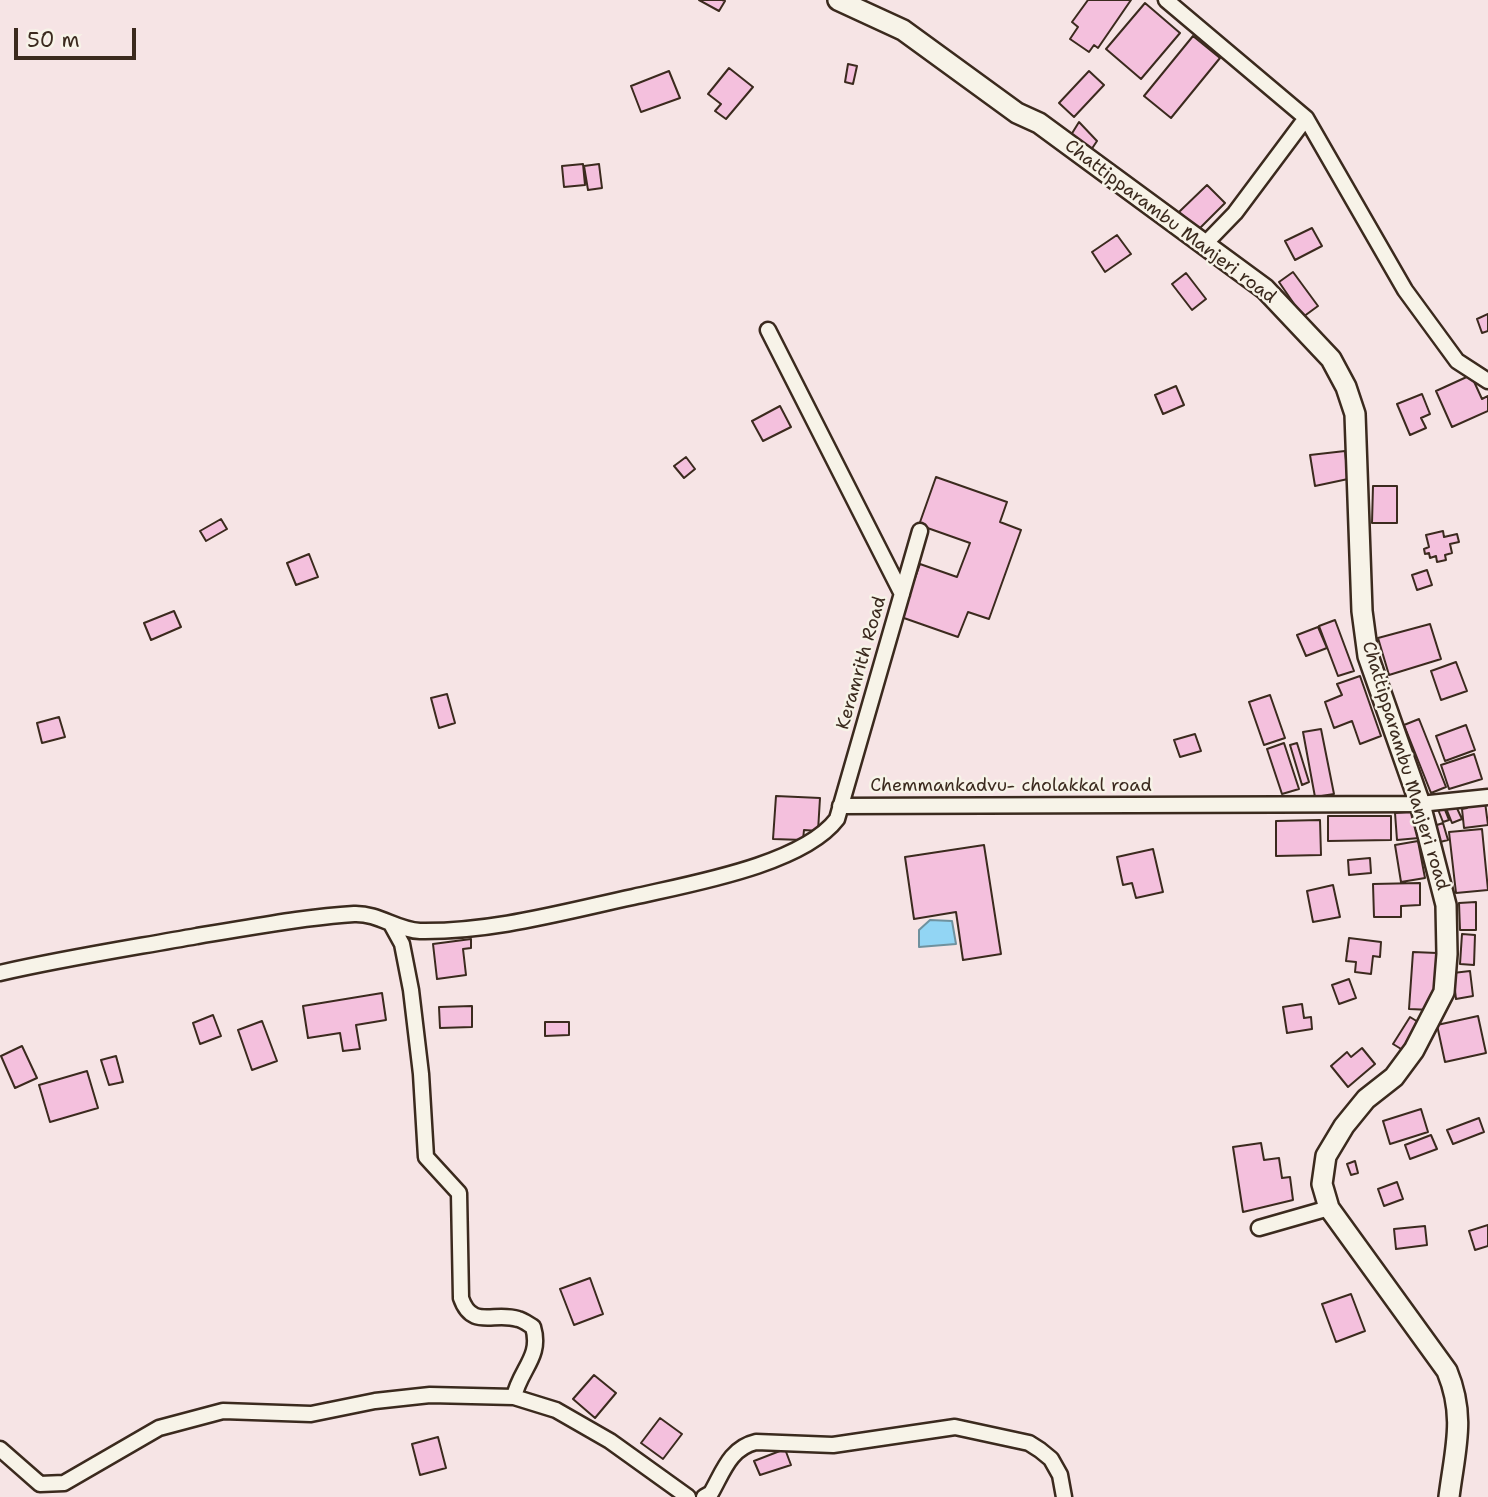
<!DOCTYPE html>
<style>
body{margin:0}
#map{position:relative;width:1488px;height:1497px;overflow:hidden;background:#f6e4e5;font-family:"Shantell Sans",sans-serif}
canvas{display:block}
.scale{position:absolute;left:14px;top:28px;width:122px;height:32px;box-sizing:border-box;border:4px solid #3b2a1e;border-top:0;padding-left:9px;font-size:21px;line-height:24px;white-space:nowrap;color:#3b2a1e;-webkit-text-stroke:5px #f7f3e8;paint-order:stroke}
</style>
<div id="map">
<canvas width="1488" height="1497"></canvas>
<div class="scale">50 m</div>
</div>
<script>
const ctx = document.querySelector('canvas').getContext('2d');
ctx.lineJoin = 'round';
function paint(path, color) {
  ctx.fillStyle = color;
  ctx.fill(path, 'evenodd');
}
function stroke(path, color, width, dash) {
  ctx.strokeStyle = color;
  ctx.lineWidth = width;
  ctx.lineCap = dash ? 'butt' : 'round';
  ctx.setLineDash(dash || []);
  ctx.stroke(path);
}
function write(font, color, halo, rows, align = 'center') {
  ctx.font = font + ' "Shantell Sans",sans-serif';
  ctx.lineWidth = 5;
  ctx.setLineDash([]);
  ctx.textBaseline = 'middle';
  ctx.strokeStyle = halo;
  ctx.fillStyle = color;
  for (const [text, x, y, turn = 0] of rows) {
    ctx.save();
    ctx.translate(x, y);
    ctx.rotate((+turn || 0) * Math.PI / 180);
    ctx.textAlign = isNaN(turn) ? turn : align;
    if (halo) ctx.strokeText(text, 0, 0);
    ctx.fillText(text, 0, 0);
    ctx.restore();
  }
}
const water = new Path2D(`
 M 930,920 L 952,921 L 956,944 L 919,947 L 919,930 Z`);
const building = new Path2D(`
 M 699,0 L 722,0 L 725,1 L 719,11 Z
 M 1088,0 L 1131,0 L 1098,48 L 1094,45 L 1089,52 L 1070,39 L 1078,27 L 1072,22 Z
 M 1145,3 L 1180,33 L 1141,79 L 1106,49 Z
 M 1193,36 L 1220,58 L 1171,118 L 1144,96 Z
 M 848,64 L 857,66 L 853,84 L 845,82 Z
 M 729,68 L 753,87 L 726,119 L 715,111 L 721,104 L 708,94 Z
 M 669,71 L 680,98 L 641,112 L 631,86 Z
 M 1089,71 L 1104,85 L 1074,117 L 1059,103 Z
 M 1079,122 L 1097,141 L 1091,150 L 1071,135 Z
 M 583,164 L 585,185 L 564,187 L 562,166 Z
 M 599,164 L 602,188 L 588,190 L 584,166 Z
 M 1207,185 L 1225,203 L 1198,230 L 1179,212 Z
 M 1312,228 L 1322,246 L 1295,260 L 1285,241 Z
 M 1117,235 L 1131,254 L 1105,272 L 1092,252 Z
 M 1293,272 L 1318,306 L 1303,317 L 1279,282 Z
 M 1186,273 L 1206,299 L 1192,310 L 1172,284 Z
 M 1488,314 L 1488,331 L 1482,333 L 1477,319 Z
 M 1471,375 L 1482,399 L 1488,396 L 1488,411 L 1452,427 L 1436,391 Z
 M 1176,386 L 1184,405 L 1163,414 L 1155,395 Z
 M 1422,394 L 1430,414 L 1421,418 L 1426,428 L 1410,435 L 1397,404 Z
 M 780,406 L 791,427 L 763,441 L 752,421 Z
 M 1345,451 L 1348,479 L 1315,486 L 1310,455 Z
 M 686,457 L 695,469 L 684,478 L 674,466 Z
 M 936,477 L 1007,502 L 1000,522 L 1021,530 L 989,619 L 968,612 L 958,637 L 901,617 L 920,564 L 957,577 L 970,543 L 919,525 Z
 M 1373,486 L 1397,486 L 1397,523 L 1372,523 Z
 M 221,519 L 227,529 L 206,541 L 200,531 Z
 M 1443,531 L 1444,537 L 1457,534 L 1459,542 L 1450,544 L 1452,553 L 1445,555 L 1446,560 L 1437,562 L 1436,556 L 1430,558 L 1429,553 L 1425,554 L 1424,549 L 1429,547 L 1426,535 Z
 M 309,554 L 318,577 L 296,585 L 287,563 Z
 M 1427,570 L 1432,585 L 1417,590 L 1412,575 Z
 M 174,611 L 181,627 L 151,640 L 144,623 Z
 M 1335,620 L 1354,671 L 1338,676 L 1319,626 Z
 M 1430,624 L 1441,659 L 1389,675 L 1378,638 Z
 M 1318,627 L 1327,648 L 1306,656 L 1297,635 Z
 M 1456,662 L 1467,691 L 1441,700 L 1431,671 Z
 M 1360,676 L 1381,736 L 1360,744 L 1352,721 L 1334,728 L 1325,702 L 1342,695 L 1337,684 Z
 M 447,694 L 455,723 L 439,728 L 431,698 Z
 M 1270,695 L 1285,738 L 1264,745 L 1249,702 Z
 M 59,717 L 65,737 L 42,743 L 37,723 Z
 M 1419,719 L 1446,787 L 1431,793 L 1404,725 Z
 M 1466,725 L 1475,750 L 1445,761 L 1436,736 Z
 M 1321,729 L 1334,794 L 1315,797 L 1303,732 Z
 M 1195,734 L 1201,751 L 1180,757 L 1174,740 Z
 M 1284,743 L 1299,789 L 1282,794 L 1267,749 Z
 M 1297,743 L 1309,782 L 1302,785 L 1290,745 Z
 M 1474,754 L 1482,779 L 1449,789 L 1441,765 Z
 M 776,796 L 820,798 L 818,831 L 804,830 L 803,840 L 773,839 Z
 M 1485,802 L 1488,825 L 1464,828 L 1462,809 L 1467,808 L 1466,804 Z
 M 1455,804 L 1462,819 L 1452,823 L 1446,808 Z
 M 1443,805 L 1449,820 L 1443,822 L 1437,807 Z
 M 1417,811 L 1419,838 L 1397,840 L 1395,813 Z
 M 1328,816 L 1391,816 L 1391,840 L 1328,841 Z
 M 1320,820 L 1321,855 L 1276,856 L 1276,821 Z
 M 1443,823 L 1448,840 L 1432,844 L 1428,828 Z
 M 1482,829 L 1488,890 L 1456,893 L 1449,832 Z
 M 1418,841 L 1425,878 L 1401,882 L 1395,845 Z
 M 984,845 L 1001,954 L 963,960 L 956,912 L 914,919 L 905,857 Z
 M 1153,849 L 1163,892 L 1136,898 L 1132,883 L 1123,885 L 1117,857 Z
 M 1370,858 L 1371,873 L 1349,875 L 1348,860 Z
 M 1420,883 L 1420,905 L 1401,906 L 1401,917 L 1374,917 L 1373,884 Z
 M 1333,885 L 1340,917 L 1313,922 L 1307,891 Z
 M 1476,902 L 1476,930 L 1460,930 L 1459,903 Z
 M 1462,934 L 1475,935 L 1474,965 L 1460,964 Z
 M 1349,938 L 1381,942 L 1380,957 L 1373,956 L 1371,974 L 1355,972 L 1356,962 L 1346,961 Z
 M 471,939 L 471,948 L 463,949 L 466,975 L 437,979 L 433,944 Z
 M 1413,952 L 1437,953 L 1432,1010 L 1409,1009 Z
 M 1470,971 L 1473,996 L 1456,999 L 1453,973 Z
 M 1349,979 L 1356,998 L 1339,1004 L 1332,985 Z
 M 382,993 L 386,1020 L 356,1025 L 360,1049 L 343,1051 L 340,1033 L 308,1038 L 303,1006 Z
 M 1302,1004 L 1304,1018 L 1311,1017 L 1312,1029 L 1287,1033 L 1283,1007 Z
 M 472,1006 L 472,1027 L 440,1028 L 439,1007 Z
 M 213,1015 L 221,1036 L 200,1044 L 193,1023 Z
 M 1478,1016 L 1486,1053 L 1445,1062 L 1437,1025 Z
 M 1410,1017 L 1423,1025 L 1406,1052 L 1393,1044 Z
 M 262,1021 L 277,1061 L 252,1070 L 238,1030 Z
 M 545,1022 L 569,1022 L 569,1035 L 545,1036 Z
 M 22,1046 L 37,1078 L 15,1088 L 1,1056 Z
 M 1362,1048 L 1375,1064 L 1348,1087 L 1331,1066 L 1347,1052 L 1351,1057 Z
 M 116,1056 L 123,1082 L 109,1085 L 101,1060 Z
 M 87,1071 L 98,1108 L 50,1122 L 39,1085 Z
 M 1421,1109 L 1428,1132 L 1390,1144 L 1383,1121 Z
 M 1479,1118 L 1484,1132 L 1453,1144 L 1447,1130 Z
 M 1431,1135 L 1437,1149 L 1410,1159 L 1405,1145 Z
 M 1261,1143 L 1264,1160 L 1279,1158 L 1282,1178 L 1290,1177 L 1293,1200 L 1243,1212 L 1233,1147 Z
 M 1355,1161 L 1358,1173 L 1351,1175 L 1347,1164 Z
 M 1397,1182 L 1403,1199 L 1384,1206 L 1378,1189 Z
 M 1488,1225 L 1488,1246 L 1475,1250 L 1469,1231 Z
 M 1425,1226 L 1427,1245 L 1396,1249 L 1394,1229 Z
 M 590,1278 L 603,1314 L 574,1325 L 560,1289 Z
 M 1351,1294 L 1365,1331 L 1336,1342 L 1322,1304 Z
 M 594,1375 L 616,1393 L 595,1418 L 573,1399 Z
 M 660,1418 L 682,1434 L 663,1459 L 641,1443 Z
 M 438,1437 L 446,1468 L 420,1475 L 412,1444 Z
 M 785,1449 L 791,1465 L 760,1475 L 754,1461 Z`);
const minor = new Path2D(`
 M 1166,0 L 1306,118 L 1405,290 L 1457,361 L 1488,381
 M 1204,245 L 1235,213 L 1306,118
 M 768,330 L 902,594
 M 840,806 L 1420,804 L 1488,797
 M 0,973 C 65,958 131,948 197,936 C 249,928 302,917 354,914 C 379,913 396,930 420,931 C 493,932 563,912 633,897 C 689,884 802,865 837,819 L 920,531
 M 1259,1228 L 1329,1208
 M 514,1397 L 556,1410 L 610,1441 L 688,1497
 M 0,1449 L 40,1484 L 64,1483 L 159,1428 L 223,1411 L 311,1414 L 375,1401 L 430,1395 L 514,1397 C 520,1369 542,1357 533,1327 C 528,1324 523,1320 518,1319 C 494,1311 472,1330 461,1298 L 459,1193 L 426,1157 L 421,1074 L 411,990 L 402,944 L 391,924
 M 704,1497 L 711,1493 C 723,1472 730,1448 756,1442 L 833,1445 L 955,1427 L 1029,1443 L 1040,1450 L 1051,1459 L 1060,1475 L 1064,1497`);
const secondary = new Path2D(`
 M 838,0 L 903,30 L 1017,113 L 1039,123 L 1265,289 L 1331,359 L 1346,387 L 1355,414 L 1362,611 L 1368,656 L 1420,804 L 1446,905 L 1447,954 L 1444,992 L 1414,1050 L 1394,1077 L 1366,1099 L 1344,1126 L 1326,1156 L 1322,1184 L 1329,1208 L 1447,1371 C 1466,1417 1455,1449 1449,1497`);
const streetNames = [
 ["Chattipparambu Manjeri road",1170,222,37],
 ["Keramrith Road",862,663,-74],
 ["Chattipparambu Manjeri road",1405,766,73],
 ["Chemmankadvu- cholakkal road",1011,786]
];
paint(water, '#92d5f4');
stroke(water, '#6f919e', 2);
paint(building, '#f4c0dd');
stroke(building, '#3b2a1e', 2);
stroke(minor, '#3b2a1e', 19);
stroke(secondary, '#3b2a1e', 24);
stroke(minor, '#f7f3e8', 14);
stroke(secondary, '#f7f3e8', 19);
write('18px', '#3b2a1e', '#f7f3e8', streetNames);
</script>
